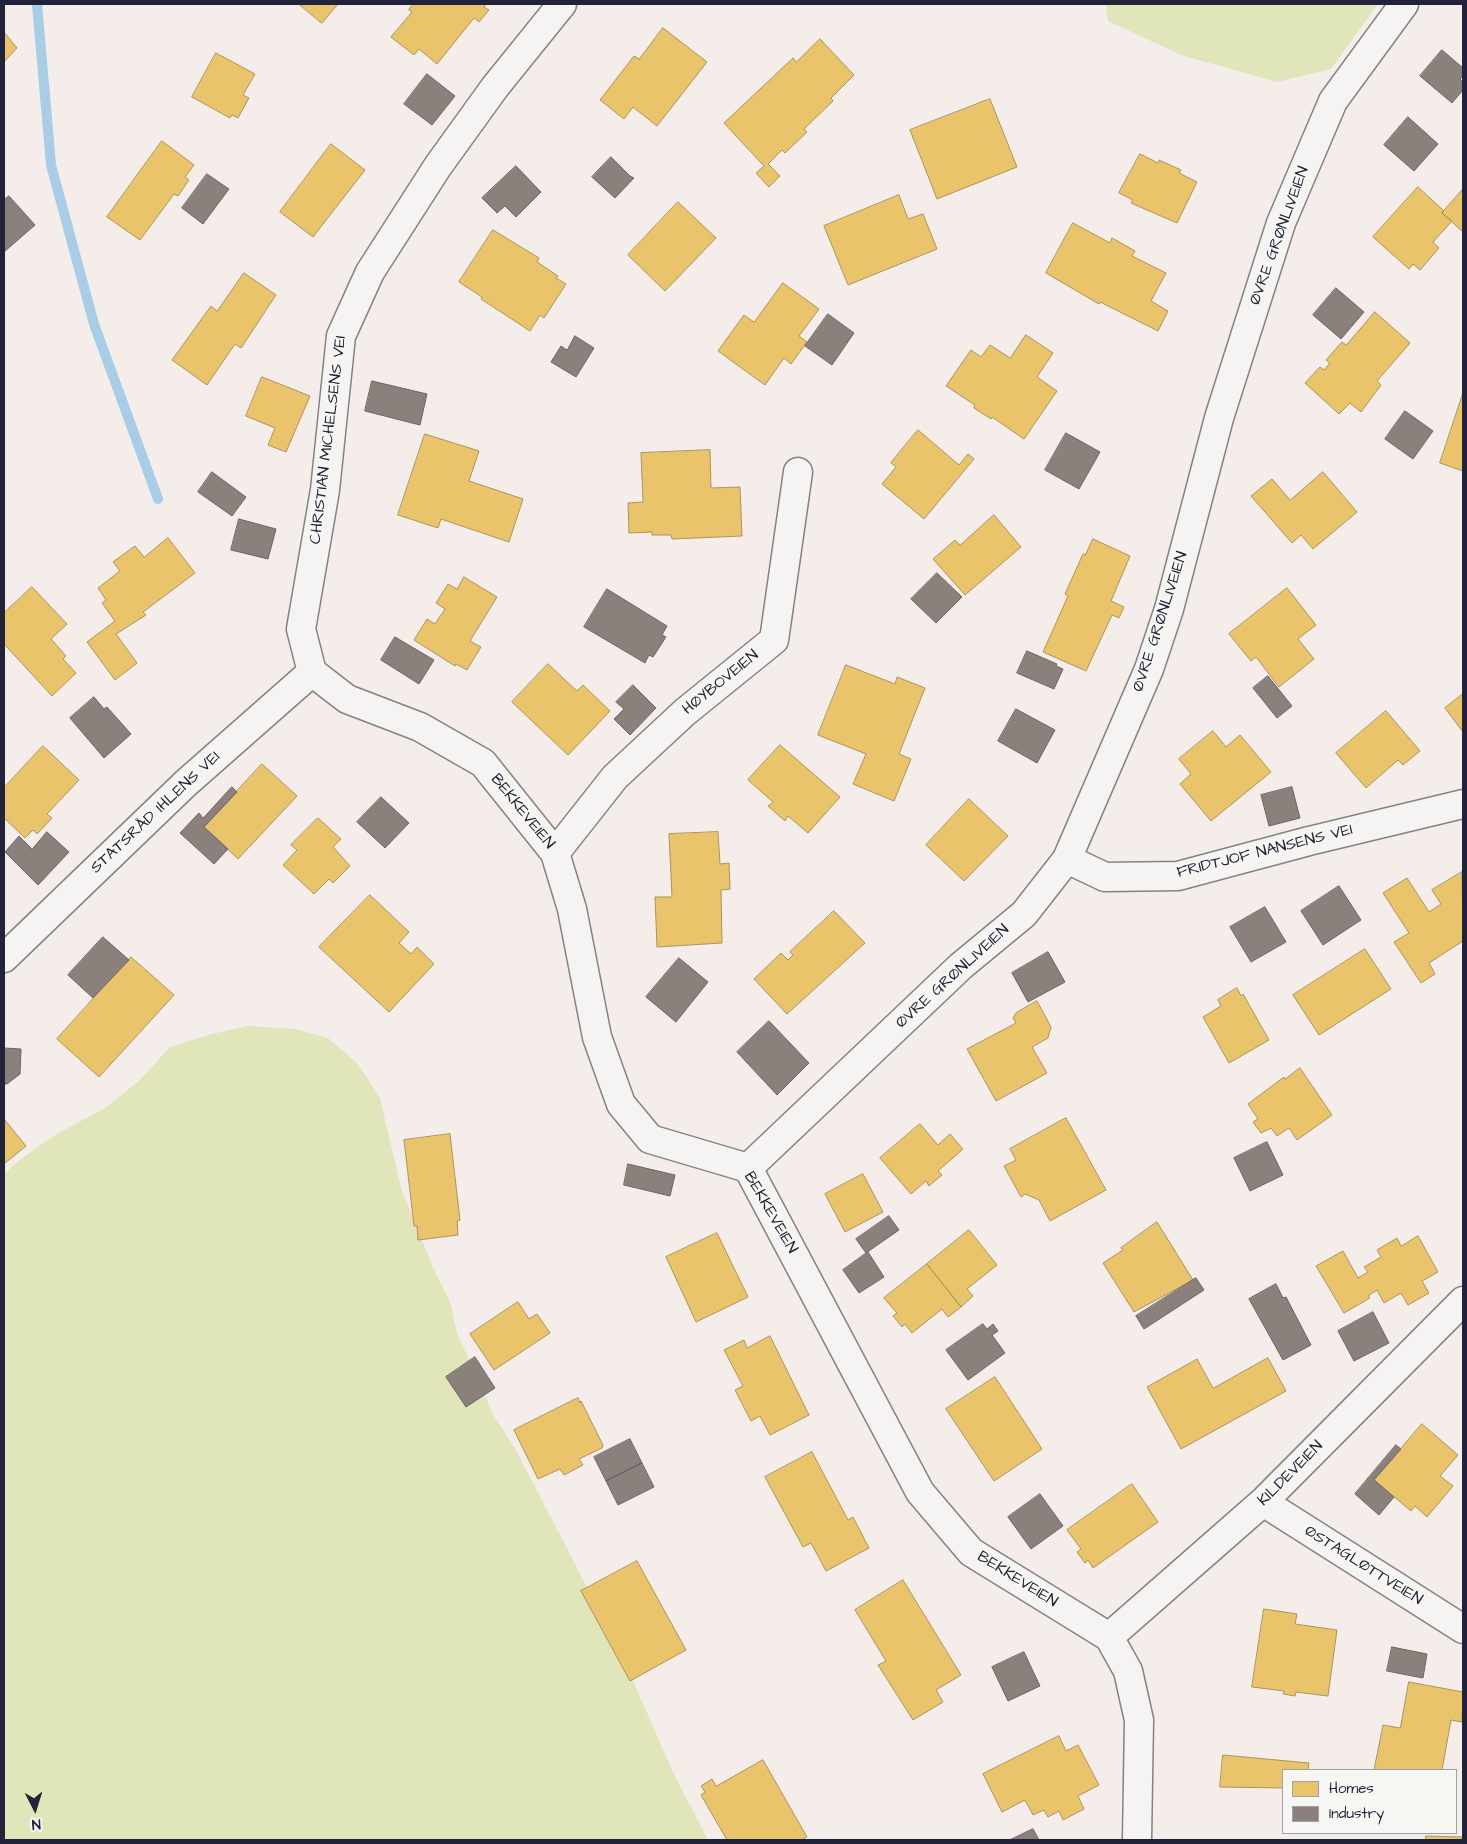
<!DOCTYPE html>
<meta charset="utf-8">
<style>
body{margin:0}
#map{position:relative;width:1467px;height:1844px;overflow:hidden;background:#f4edea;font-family:"Architects Daughter",sans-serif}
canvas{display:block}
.frame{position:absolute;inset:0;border:5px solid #22223b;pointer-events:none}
.legend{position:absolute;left:1282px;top:1769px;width:175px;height:65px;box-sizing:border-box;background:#f6f6f2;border:1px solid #a1a1a9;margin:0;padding:6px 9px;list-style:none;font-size:15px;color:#22223b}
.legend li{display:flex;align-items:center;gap:10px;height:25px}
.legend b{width:25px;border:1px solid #a1a1a9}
.north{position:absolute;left:10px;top:1784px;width:50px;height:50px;-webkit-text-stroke:4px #f6f6f2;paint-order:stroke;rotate:175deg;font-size:14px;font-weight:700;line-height:20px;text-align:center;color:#22223b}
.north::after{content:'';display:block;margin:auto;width:18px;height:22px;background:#22223b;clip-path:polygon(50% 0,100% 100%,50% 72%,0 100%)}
</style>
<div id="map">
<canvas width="1467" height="1844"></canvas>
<div class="frame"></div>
<ul class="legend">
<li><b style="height:14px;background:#e9c46a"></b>Homes</li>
<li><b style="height:14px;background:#8a817c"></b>Industry</li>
</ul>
<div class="north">N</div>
</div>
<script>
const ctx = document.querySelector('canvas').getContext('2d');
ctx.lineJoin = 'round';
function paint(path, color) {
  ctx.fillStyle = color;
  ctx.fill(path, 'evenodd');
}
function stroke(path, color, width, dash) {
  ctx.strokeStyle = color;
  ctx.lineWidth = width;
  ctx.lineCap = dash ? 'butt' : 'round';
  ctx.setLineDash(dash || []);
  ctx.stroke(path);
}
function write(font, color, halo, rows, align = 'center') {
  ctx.font = font + ' "Architects Daughter",sans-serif';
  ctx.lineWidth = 5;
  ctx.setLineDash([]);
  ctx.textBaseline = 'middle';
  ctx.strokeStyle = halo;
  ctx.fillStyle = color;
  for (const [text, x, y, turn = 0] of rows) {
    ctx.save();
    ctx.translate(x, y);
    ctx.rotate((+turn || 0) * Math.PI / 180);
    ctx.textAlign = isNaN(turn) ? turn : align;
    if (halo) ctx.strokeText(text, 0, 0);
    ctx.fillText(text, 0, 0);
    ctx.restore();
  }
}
const green = new Path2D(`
 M 1106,4 L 1378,4 L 1331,69 L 1277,82 L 1181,55 L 1108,21 Z
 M 248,1026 L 296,1029 L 328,1038 L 357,1063 L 380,1098 L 401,1188 L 432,1265 L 450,1302 L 457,1333 L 494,1416 L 517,1452 L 589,1591 L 625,1663 L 673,1772 L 708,1840 L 4,1840 L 4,1174 L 17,1162 L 58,1133 L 104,1109 L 140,1080 L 170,1047 L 212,1034 Z`);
const homes = new Path2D(`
 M 299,4 L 338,4 L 322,23 Z
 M 413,4 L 486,4 L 484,7 L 489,10 L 479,22 L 474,18 L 437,64 L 419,49 L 414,55 L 391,37 L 412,12 L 409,10 Z
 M 663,28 L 707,62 L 657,126 L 633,107 L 624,119 L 600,100 L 634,56 L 639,59 Z
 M 4,32 L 17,48 L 4,62 Z
 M 820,39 L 854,75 L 831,98 L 833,101 L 804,129 L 807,132 L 785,153 L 782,150 L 768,164 L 780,176 L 769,187 L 756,173 L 764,166 L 724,123 L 793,58 L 796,62 Z
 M 216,53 L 255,74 L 243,95 L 249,98 L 238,118 L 232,115 L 230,118 L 192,97 Z
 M 990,99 L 1017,167 L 937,199 L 910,130 Z
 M 162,141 L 194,165 L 185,177 L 189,180 L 178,196 L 174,194 L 140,240 L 107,217 Z
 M 331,144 L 365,170 L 313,237 L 280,212 Z
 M 1140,154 L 1158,163 L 1159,160 L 1181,170 L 1179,173 L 1197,182 L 1177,223 L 1131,203 L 1133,200 L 1119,193 Z
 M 1418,187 L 1444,211 L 1442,213 L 1452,221 L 1433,242 L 1439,248 L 1420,270 L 1413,264 L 1409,269 L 1373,237 Z
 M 1463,189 L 1463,232 L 1442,213 Z
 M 899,195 L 908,219 L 923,214 L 937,249 L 848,285 L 824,226 Z
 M 678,202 L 716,238 L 665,291 L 628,255 Z
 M 1073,223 L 1110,243 L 1112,238 L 1135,251 L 1132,256 L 1166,273 L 1151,301 L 1168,311 L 1158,331 L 1100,302 L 1099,304 L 1046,273 Z
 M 493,230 L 539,258 L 537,262 L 558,276 L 556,278 L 566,284 L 544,318 L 540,315 L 530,331 L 481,299 L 482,297 L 459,282 Z
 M 244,273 L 276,295 L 241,348 L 235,344 L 207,385 L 172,360 L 211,306 L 217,311 Z
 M 783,283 L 819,309 L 799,336 L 807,342 L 791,364 L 784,358 L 765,385 L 718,351 L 744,315 L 754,322 Z
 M 1375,312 L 1410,343 L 1377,381 L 1381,385 L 1361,412 L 1350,403 L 1339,414 L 1305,383 L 1320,367 L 1324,370 L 1330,363 L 1326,360 L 1342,342 L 1346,345 Z
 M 1026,335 L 1053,353 L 1037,377 L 1057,391 L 1024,439 L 992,417 L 991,419 L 974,408 L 975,405 L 946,386 L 971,350 L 981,357 L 990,345 L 1010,358 Z
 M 262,377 L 310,396 L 286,452 L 268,445 L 275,428 L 246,416 Z
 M 1463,393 L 1463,471 L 1440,463 Z
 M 918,430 L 959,465 L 968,454 L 974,459 L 924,519 L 882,484 L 896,467 L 891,463 Z
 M 425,434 L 479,451 L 469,481 L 523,499 L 509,542 L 441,519 L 438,528 L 398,515 Z
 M 710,450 L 711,488 L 740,487 L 742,536 L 672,539 L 671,535 L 652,535 L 652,532 L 629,533 L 628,503 L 643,502 L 641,453 Z
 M 1323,472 L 1357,512 L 1313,549 L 1301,535 L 1292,543 L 1251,496 L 1272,479 L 1290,500 Z
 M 994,515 L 1021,547 L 965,595 L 933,559 L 955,540 L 960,545 Z
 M 168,538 L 195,573 L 143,612 L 146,615 L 116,634 L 137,663 L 115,680 L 87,642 L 115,621 L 102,603 L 106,600 L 98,588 L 120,571 L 113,562 L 135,546 L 144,557 Z
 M 1093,539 L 1130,556 L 1111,601 L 1124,607 L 1119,618 L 1112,615 L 1086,671 L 1043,652 L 1068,596 L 1065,594 L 1083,554 L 1085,555 Z
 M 464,577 L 497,597 L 470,641 L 481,647 L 467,670 L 456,664 L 455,666 L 414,640 L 427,619 L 435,624 L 445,609 L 436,603 L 448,584 L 457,589 Z
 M 32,587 L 67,624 L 51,639 L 66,656 L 63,659 L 76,673 L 52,696 L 4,644 L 4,613 Z
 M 1287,588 L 1316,625 L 1298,639 L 1314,659 L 1279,687 L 1256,657 L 1251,661 L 1229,634 Z
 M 548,664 L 577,691 L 583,685 L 610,711 L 568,755 L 512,702 Z
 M 846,665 L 895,684 L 897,677 L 925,688 L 899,754 L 911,759 L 894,801 L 853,784 L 866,754 L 818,735 Z
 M 1463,694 L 1463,732 L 1445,708 Z
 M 1386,711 L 1420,751 L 1403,765 L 1398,760 L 1366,788 L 1336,753 Z
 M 1213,731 L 1226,747 L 1240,735 L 1271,772 L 1211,821 L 1180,784 L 1191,774 L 1179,759 Z
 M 780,745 L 840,797 L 808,833 L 788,816 L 785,821 L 768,806 L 773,802 L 748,780 Z
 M 43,746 L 79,780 L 47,814 L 52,818 L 37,834 L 33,830 L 25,838 L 4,818 L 4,788 Z
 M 262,764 L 297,796 L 238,859 L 204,827 Z
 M 969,799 L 1008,836 L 964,881 L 926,845 Z
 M 318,818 L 341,839 L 333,847 L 350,866 L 333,883 L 329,879 L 314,894 L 283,865 L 297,850 L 291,845 Z
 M 718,832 L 720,864 L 729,863 L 730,889 L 721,890 L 722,943 L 657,947 L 655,897 L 672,897 L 669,834 Z
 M 1462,872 L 1463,941 L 1429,963 L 1435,974 L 1421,983 L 1394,942 L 1409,933 L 1383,893 L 1407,878 L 1429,912 L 1441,904 L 1432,890 Z
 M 370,895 L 409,932 L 399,943 L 411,954 L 417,947 L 434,964 L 389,1012 L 319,947 Z
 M 834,911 L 865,943 L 787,1014 L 754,979 L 781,953 L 788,960 L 793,955 L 790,952 Z
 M 1365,949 L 1391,989 L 1319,1035 L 1293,995 Z
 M 131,957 L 174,995 L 99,1077 L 57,1039 Z
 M 1237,988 L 1241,996 L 1243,994 L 1269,1040 L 1229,1063 L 1203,1017 L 1221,1006 L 1218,1000 Z
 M 1037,1001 L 1051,1027 L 1048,1038 L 1032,1047 L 1047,1073 L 996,1101 L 967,1049 L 1016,1023 L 1013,1018 L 1016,1013 Z
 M 1300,1068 L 1332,1115 L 1297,1140 L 1289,1128 L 1277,1136 L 1271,1128 L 1261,1133 L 1253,1122 L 1258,1119 L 1248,1104 L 1284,1077 L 1285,1079 Z
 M 1066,1118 L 1106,1190 L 1050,1221 L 1039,1200 L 1025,1194 L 1021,1197 L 1004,1166 L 1016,1160 L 1010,1149 Z
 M 4,1119 L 26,1146 L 4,1164 Z
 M 920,1124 L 938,1145 L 950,1134 L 963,1149 L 938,1171 L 942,1175 L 929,1186 L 926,1181 L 911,1194 L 880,1158 Z
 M 450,1134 L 460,1220 L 457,1221 L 458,1235 L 418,1240 L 417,1226 L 414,1226 L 404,1140 Z
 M 863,1174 L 883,1212 L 845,1232 L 825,1194 Z
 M 1157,1222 L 1193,1280 L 1134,1312 L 1103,1263 L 1123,1250 L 1121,1248 Z
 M 969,1230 L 997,1265 L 967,1289 L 973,1296 L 961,1307 L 927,1264 Z
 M 717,1233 L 748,1297 L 696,1322 L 666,1257 Z
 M 1418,1236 L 1438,1272 L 1422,1281 L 1429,1293 L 1408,1305 L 1401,1293 L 1384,1303 L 1377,1290 L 1368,1296 L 1370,1298 L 1344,1313 L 1316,1266 L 1343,1251 L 1358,1278 L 1368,1272 L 1364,1267 L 1381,1257 L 1377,1250 L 1397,1238 L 1401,1246 Z
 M 927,1264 L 961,1307 L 948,1317 L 942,1309 L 912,1333 L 905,1324 L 902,1327 L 893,1316 L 897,1313 L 884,1298 Z
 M 518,1302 L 529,1319 L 537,1314 L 550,1333 L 494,1370 L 470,1334 Z
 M 770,1336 L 809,1415 L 770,1435 L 760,1416 L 751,1421 L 735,1390 L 743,1386 L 724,1350 L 744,1340 L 747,1348 Z
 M 1268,1358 L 1286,1391 L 1181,1449 L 1147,1387 L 1197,1359 L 1213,1388 Z
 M 995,1377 L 1042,1449 L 994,1481 L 946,1409 Z
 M 578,1398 L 580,1403 L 581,1401 L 603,1445 L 602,1448 L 579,1459 L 583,1465 L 564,1475 L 560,1469 L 538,1479 L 514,1430 Z
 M 1422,1424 L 1458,1455 L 1440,1476 L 1453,1486 L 1427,1517 L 1415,1506 L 1411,1511 L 1374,1480 Z
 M 812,1452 L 848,1520 L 853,1517 L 869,1548 L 826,1571 L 811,1543 L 803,1547 L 765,1477 Z
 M 1132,1484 L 1158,1522 L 1093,1568 L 1088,1560 L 1085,1563 L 1077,1552 L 1081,1549 L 1067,1530 Z
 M 637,1561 L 686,1650 L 630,1681 L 581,1591 Z
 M 903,1580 L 961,1675 L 936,1690 L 943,1702 L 913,1720 L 878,1665 L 886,1661 L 855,1610 Z
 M 1264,1609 L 1297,1614 L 1295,1624 L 1337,1630 L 1328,1696 L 1296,1692 L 1295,1696 L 1283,1694 L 1284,1691 L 1252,1687 Z
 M 1409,1682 L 1463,1692 L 1462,1722 L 1451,1720 L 1442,1770 L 1374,1770 L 1383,1725 L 1400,1728 Z
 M 1059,1736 L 1066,1751 L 1078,1745 L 1099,1785 L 1078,1796 L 1084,1809 L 1063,1820 L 1059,1811 L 1048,1817 L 1044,1810 L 1033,1815 L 1025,1800 L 1002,1812 L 983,1774 Z
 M 1223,1755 L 1309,1763 L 1308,1770 L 1283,1770 L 1283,1788 L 1220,1787 Z
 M 763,1760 L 807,1837 L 801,1840 L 727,1840 L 701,1795 L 705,1792 L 701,1786 L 712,1779 L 716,1786 Z
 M 1426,1836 L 1463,1837 L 1463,1840 L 1426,1840 Z`);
const industry = new Path2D(`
 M 1442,50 L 1463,68 L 1463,76 L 1460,79 L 1463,82 L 1463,90 L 1452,103 L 1420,76 Z
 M 427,74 L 455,96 L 432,125 L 404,104 Z
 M 1408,117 L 1438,144 L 1414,171 L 1384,145 Z
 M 611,157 L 630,176 L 634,178 L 615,198 L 592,177 Z
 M 516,166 L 541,192 L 516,217 L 505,206 L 497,213 L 482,198 Z
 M 207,174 L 229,189 L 203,224 L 182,208 Z
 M 9,196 L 35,225 L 4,252 L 4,200 Z
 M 1336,288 L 1364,312 L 1341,339 L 1313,315 Z
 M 828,314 L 854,333 L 832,365 L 805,346 Z
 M 575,336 L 594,348 L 576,377 L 551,362 L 561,346 L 567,350 Z
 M 372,381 L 427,394 L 420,425 L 365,411 Z
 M 1405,411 L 1433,431 L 1413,459 L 1385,439 Z
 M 1066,433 L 1100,452 L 1079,489 L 1045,470 Z
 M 212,472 L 246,497 L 232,516 L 198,492 Z
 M 239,519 L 276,529 L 268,559 L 231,550 Z
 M 937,573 L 962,597 L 936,623 L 911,599 Z
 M 607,589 L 667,626 L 662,635 L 666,637 L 653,657 L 649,655 L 645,663 L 584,627 Z
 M 395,637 L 434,660 L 419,684 L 381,660 Z
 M 1027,651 L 1057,664 L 1056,666 L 1063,669 L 1054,689 L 1017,673 Z
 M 1268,676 L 1292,706 L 1277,718 L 1253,688 Z
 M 633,685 L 656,708 L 630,735 L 614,719 L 624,709 L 616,702 Z
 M 94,697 L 104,709 L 107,707 L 131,734 L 104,758 L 70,718 Z
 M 1016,709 L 1055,730 L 1037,763 L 998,741 Z
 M 232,787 L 237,792 L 204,827 L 228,849 L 214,864 L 180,833 L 199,813 L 203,818 Z
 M 1292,787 L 1300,818 L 1269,826 L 1261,795 Z
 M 381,797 L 409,823 L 385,848 L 357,822 Z
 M 47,832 L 69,852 L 38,885 L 5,852 L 19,836 L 32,849 Z
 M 1339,886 L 1361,920 L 1323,945 L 1301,911 Z
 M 1265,907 L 1286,942 L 1251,962 L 1230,927 Z
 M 103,937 L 129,960 L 93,998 L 68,975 Z
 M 1048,952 L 1065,982 L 1028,1002 L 1012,973 Z
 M 679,958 L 708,982 L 676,1022 L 646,997 Z
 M 769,1021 L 809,1063 L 777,1095 L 737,1052 Z
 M 4,1048 L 21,1049 L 20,1074 L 7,1084 L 4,1084 Z
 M 1267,1142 L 1283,1175 L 1250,1191 L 1234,1158 Z
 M 628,1164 L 675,1175 L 670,1196 L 624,1185 Z
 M 889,1216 L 899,1230 L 866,1253 L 856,1239 Z
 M 868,1252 L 884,1277 L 859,1293 L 843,1270 Z
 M 1196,1278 L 1204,1290 L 1144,1329 L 1136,1316 Z
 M 1276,1284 L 1283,1298 L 1286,1297 L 1311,1345 L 1283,1360 L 1249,1299 Z
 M 1373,1312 L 1389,1343 L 1354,1361 L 1338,1331 Z
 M 983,1324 L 987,1329 L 993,1324 L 998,1331 L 992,1335 L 1005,1353 L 968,1380 L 946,1350 Z
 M 475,1357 L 495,1388 L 466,1407 L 446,1377 Z
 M 630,1439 L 642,1463 L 606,1481 L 594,1457 Z
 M 1396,1445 L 1401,1449 L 1374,1480 L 1394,1497 L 1379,1515 L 1355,1494 Z
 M 642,1463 L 654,1487 L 618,1505 L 606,1481 Z
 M 1040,1494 L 1063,1526 L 1031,1549 L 1008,1517 Z
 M 1392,1647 L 1427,1654 L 1423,1678 L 1387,1671 Z
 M 1024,1652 L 1040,1686 L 1008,1701 L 992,1667 Z
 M 1033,1829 L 1039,1840 L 1010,1840 Z`);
const stream = new Path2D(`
 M 37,4 L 51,165 L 94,324 L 158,499`);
const minor = new Path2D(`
 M 312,672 L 347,699 L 420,727 L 483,763 L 555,853 L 572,909 L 597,1037 L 621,1104 L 650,1139 L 748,1168 L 920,1492 L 971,1552 L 1109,1637 L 1128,1671 L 1139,1720 L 1137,1840
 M 312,672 L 301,629 L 325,490 L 341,336 L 370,272 L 438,166 L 495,87 L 562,4
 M 555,853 L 615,777 L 685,712 L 774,640 L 798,472
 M 1067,859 L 1105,877 L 1178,876 L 1309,841 L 1463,804
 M 4,958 L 186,783 L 312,672
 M 748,1168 L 961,966 L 1024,914 L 1067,859 L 1149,669 L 1169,609 L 1219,418 L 1281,223 L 1333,101 L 1404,4
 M 1263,1502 L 1463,1629
 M 1109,1637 L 1263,1502 L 1463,1301`);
const streetNames = [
 ["ØVRE GRØNLIVEIEN",1280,236,-70],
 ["CHRISTIAN MICHELSENS VEI",329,440,-83],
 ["ØVRE GRØNLIVEIEN",1161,622,-72],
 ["HØYBOVEIEN",721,683,-39],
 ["BEKKEVEIEN",522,812,51],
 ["STATSRÅD IHLENS VEI",156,813,-43],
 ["FRIDTJOF NANSENS VEI",1265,852,-14],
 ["ØVRE GRØNLIVEIEN",953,977,-42],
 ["BEKKEVEIEN",770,1213,60],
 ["KILDEVEIEN",1291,1474,-45],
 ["ØSTAGLØTTVEIEN",1363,1566,32],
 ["BEKKEVEIEN",1017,1580,32]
];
paint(green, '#e1e5ba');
paint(homes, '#e9c46a');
stroke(homes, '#ad935c', 1);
paint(industry, '#8a817c');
stroke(industry, '#6b6468', 1);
stroke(stream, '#a7cee6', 10);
stroke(minor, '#858285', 31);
stroke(minor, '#f5f4f2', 28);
write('16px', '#22223b', '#f6f6f2', streetNames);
</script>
